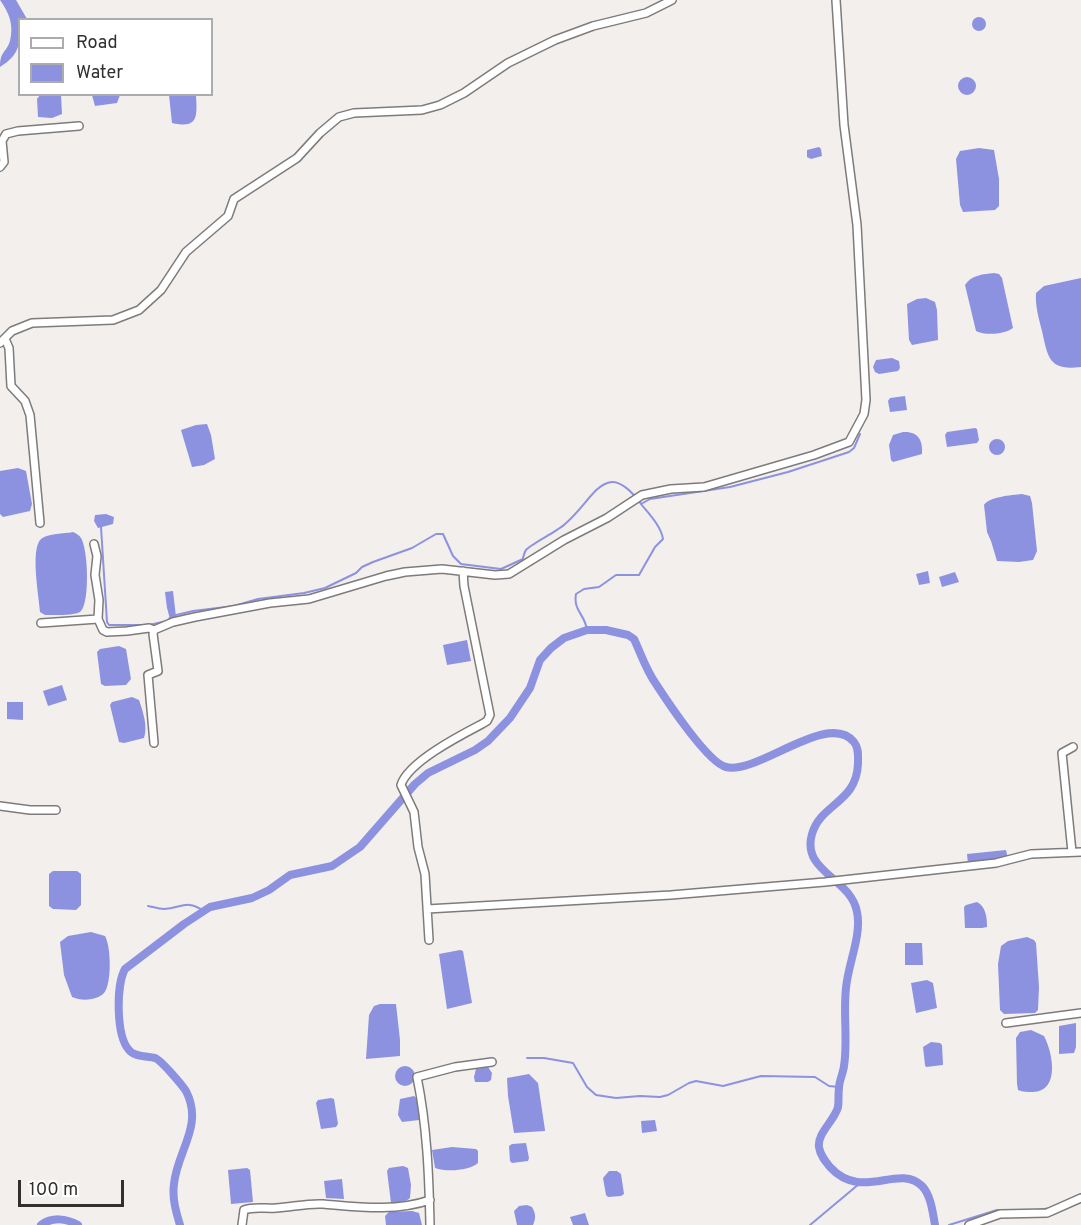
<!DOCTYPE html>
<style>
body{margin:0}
#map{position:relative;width:1081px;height:1225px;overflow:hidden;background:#f3efed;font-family:Overpass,sans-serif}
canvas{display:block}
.legend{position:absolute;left:18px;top:18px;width:195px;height:78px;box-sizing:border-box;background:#fff;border:2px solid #adacac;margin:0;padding:8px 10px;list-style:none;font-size:18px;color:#31302f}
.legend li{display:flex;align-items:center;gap:12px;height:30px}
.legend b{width:30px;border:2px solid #adacac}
.scale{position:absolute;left:18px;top:1180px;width:106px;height:27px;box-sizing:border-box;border:3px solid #31302f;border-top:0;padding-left:8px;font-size:18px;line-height:21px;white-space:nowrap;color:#31302f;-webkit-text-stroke:4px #fff;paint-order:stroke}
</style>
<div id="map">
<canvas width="1081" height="1225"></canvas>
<ul class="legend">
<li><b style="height:8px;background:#fff"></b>Road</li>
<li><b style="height:16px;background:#8c92df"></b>Water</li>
</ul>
<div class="scale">100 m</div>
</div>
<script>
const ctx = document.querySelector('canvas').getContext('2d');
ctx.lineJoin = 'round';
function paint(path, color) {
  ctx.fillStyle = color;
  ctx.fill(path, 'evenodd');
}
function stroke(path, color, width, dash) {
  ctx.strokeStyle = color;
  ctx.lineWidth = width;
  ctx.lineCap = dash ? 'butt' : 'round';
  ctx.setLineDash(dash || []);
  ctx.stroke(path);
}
const water = new Path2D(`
 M 0,0 L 16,0 L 27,19 L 20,20 C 20,43 21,54 0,67 C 0,51 6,53 10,41 C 14,24 9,13 0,0 Z
 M972 24a7 7 0 1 1 14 0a7 7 0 1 1-14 0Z
 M958 86a9 9 0 1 1 18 0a9 9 0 1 1-18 0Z
 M 40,95 L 61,95 L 62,114 L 52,118 L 38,117 L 37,99 Z
 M 92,95 L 91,95 L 120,95 L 117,103 L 95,106 Z
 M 169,95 L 196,95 C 197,116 199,129 172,123 Z
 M 819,147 L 821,149 L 822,156 L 811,159 L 807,157 L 807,150 Z
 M 979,148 L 994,150 L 999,179 L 999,206 L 995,210 L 963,212 L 960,205 L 956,159 L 960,151 Z
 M 994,273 L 999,274 L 1002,278 L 1013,328 C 1005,334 986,336 976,331 L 965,285 C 971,275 984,274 994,273 Z
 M 1081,278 L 1081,367 C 1049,371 1048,358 1042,331 C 1039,319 1035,306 1036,293 L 1044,286 Z
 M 926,298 L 935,302 L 937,310 L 938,340 L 912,345 L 909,340 L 907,304 L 917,299 Z
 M 892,358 L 899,361 L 900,368 L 898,371 L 879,374 L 875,372 L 873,367 L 876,360 Z
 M 905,396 L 907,410 L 890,412 L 888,401 L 890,398 Z
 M 207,424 L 211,435 L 215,459 L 204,465 L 192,467 L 181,430 L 196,425 Z
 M 975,428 L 977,429 L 979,440 L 977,443 L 947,447 L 945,435 L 947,432 Z
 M 903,432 C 918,431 923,440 922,454 L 893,462 L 891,460 L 889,445 L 893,435 Z
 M989 447a8 8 0 1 1 16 0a8 8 0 1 1-16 0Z
 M 18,468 L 26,471 L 32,504 L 30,511 L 3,517 L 0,514 L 0,471 Z
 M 1022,494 L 1030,496 L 1032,503 L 1037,551 L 1033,560 L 1019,562 L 997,561 L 991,541 L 987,532 L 984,505 C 989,497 1011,495 1022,494 Z
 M 106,514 L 114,517 L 113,524 L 98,528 L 94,521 L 95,515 Z
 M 73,532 C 77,534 79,535 81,538 C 88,549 90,601 81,611 C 77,616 52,615 45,615 L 40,612 C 39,597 30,549 41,539 C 48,533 64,534 73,532 Z
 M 928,571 L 930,583 L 919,585 L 916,574 Z
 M 955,572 L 959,582 L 942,587 L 939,577 Z
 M 173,591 L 176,617 L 170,619 L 167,608 L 165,592 Z
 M 467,640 L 471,661 L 447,665 L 443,645 Z
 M 119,646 L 126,649 L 131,679 L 126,685 L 105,686 L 101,684 L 97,652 L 100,649 Z
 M 62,685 L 67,700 L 48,706 L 43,691 Z
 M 132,697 L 139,700 C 143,712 148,726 144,738 L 124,743 L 119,742 L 110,705 L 112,702 Z
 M 7,702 L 23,702 L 23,720 L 7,719 Z
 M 1006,850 L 1008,859 L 968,864 L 967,854 Z
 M 53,871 L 77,871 L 81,874 L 81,905 L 76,910 L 53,909 L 49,906 L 49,874 Z
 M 977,902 C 986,907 987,917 987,927 L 982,928 L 965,928 L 964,907 L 966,905 Z
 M 91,932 L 105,936 C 111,946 112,984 104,993 C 96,1001 81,1001 72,997 L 64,975 L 60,942 L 68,936 Z
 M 1027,937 L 1034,940 L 1036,943 L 1039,987 L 1038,1010 L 1035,1013 L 1004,1014 L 1000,1010 L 998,964 L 1001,946 L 1008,941 Z
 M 905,943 L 922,943 L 923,965 L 905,965 Z
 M 460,950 L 463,951 L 472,1003 L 447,1009 L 439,954 Z
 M 927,980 L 933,983 L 937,1008 L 916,1013 L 911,983 Z
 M 380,1004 L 396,1004 L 400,1040 L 400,1056 L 366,1059 L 369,1015 L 374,1006 Z
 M 1076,1023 L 1076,1047 L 1074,1053 L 1059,1054 L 1059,1026 Z
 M 1031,1030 L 1044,1036 C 1053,1053 1060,1091 1033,1092 C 1027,1092 1023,1092 1018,1090 L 1017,1084 L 1016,1038 L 1020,1032 Z
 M 931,1042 L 940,1043 L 942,1045 L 943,1065 L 926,1067 L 925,1065 L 923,1047 Z
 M395 1076a10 10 0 1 1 20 0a10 10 0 1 1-20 0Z
 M 488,1067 L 492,1073 L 491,1080 L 488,1082 L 475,1082 L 474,1077 L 476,1069 Z
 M 529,1074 L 538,1083 L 545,1130 L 545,1131 L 514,1133 L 508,1096 L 507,1078 Z
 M 414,1096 L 418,1100 L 420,1118 L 419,1120 L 402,1122 L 398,1115 L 400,1099 Z
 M 331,1098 L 334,1099 L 338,1124 L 336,1127 L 321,1129 L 316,1103 L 318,1100 Z
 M 655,1120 L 657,1131 L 642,1133 L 641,1121 Z
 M 526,1143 L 529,1158 L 528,1161 L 512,1163 L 510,1161 L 509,1146 L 512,1144 Z
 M 452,1147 L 476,1149 L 478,1151 L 478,1163 C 469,1171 446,1172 435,1168 L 432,1150 Z
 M 403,1166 L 408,1168 L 411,1185 L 410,1198 C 405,1202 397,1206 391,1203 L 387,1171 L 389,1168 Z
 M 247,1168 L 250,1170 L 253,1202 L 231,1204 L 228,1170 Z
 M 609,1171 L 617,1171 L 621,1174 L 624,1194 L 621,1196 L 608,1197 L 606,1195 L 603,1178 Z
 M 342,1179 L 344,1199 L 326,1198 L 324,1181 Z
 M 527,1205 L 532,1207 C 536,1214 536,1218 533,1225 L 517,1225 L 514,1211 L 519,1206 Z
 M 412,1211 L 419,1213 L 422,1225 L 386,1225 L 385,1216 L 389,1212 Z
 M 585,1213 L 589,1225 L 573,1225 L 570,1217 Z`);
const stream = new Path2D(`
 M 641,504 L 650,499 L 730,487 L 788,472 L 849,452 L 854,448 L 860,434
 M 101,527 L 107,622 L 109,625 L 149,625 L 167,621 L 172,616 L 193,611 L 234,606 L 258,599 L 304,593 L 325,588 L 356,573 L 362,567 L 373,562 L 412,548 L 436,534 L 443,534 L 453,556 L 461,564 L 501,569 L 523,559 C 523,557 525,551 526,550 C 529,545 558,531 565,524 C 594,500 605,455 641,504 C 649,514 661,526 663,539 L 655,547 L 639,575 L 616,575 L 599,587 L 584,589 L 576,594 C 573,611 585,614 587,630
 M 148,906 C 153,907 159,909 164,909 C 182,908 186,899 204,911
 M 527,1058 L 544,1058 L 573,1063 L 587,1087 L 596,1095 L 616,1098 L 640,1096 L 660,1097 L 668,1095 L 689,1083 L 696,1081 L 723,1086 L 761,1076 L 815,1077 L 829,1086 L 839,1087
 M 1070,1199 L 1081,1194
 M 1036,1210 L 1051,1208
 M 810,1225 L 859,1184
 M 949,1225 L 997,1210 L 1019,1210`);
const canal = new Path2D(`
 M 41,1225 C 52,1217 66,1218 78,1225
 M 180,1225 C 176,1212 172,1198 174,1184 C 177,1151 204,1126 186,1091 C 182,1085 161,1060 155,1058 C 147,1056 134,1057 129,1050 C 116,1036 116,985 125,969 L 184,924 L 210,907 L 252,898 L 269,890 L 290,875 L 332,866 L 360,847 L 415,784 L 428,773 L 475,750 L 488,741 L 510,718 L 530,688 L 540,660 L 551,648 L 564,638 L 587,630 L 606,630 L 628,635 L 634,639 C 641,654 646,670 656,684 C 667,701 708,763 726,767 C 758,775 828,710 854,742 C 859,748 858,756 858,763 C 857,803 821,803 812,834 C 801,872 851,878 857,912 C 862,935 848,964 846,988 C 843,1014 848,1041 844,1066 C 843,1074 839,1081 839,1088 C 838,1094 839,1101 838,1107 C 835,1120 817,1133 819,1147 C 820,1155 825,1161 830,1167 C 862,1202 898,1163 922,1186 C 931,1195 933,1214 935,1225`);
const street = new Path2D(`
 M 0,167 L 4,162 L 2,141 L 6,134 L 18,131 L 79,126
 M 5,339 L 9,348 L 11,386 L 25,401 L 30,415 L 40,523
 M 0,343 L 12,331 L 32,323 L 113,320 L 139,310 L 161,290 L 186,252 L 228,216 L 234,199 L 297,158 L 320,133 L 339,117 L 354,113 L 422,110 L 440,105 L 464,93 L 508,63 L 555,40 L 593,26 L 646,13 L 672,0
 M 94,544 L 97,556 L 95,575 L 99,600 L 98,619 L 103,630 L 107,632 L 127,631 L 149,628 L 154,630
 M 41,623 L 98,619
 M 154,743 L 148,675 L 158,671 L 153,634 L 154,630 L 173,622 L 195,617 L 270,603 L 309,599 L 386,576 L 405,572 L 442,569 L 495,575 L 509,574 L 564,540 L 607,518 L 642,495 L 671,489 L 704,487 L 814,455 L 849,442 L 864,414 L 866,400 L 857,225 L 844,125 L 836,0
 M 0,806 L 30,810 L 56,810
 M 1072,852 L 1062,753 L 1073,747
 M 427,909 L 671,895 L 825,882 L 996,863 L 1031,854 L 1081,852
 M 429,940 L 425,874 L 418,847 L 414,812 L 401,785 C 408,762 461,735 482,724 L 487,721 L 490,715 L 464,586 L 463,571
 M 1006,1023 L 1081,1013
 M 242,1225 L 244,1210 C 254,1206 266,1209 276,1208 C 292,1207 308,1203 323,1204 C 359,1207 395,1212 430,1200
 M 430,1225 C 429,1175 427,1126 417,1077 L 455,1067 L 492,1062
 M 969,1225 L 1000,1214 L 1047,1213 L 1081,1198`);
paint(water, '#8c92df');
stroke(stream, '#8c92df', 2);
stroke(canal, '#8c92df', 8);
stroke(street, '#7e7b7a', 10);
stroke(street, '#fff', 7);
</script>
